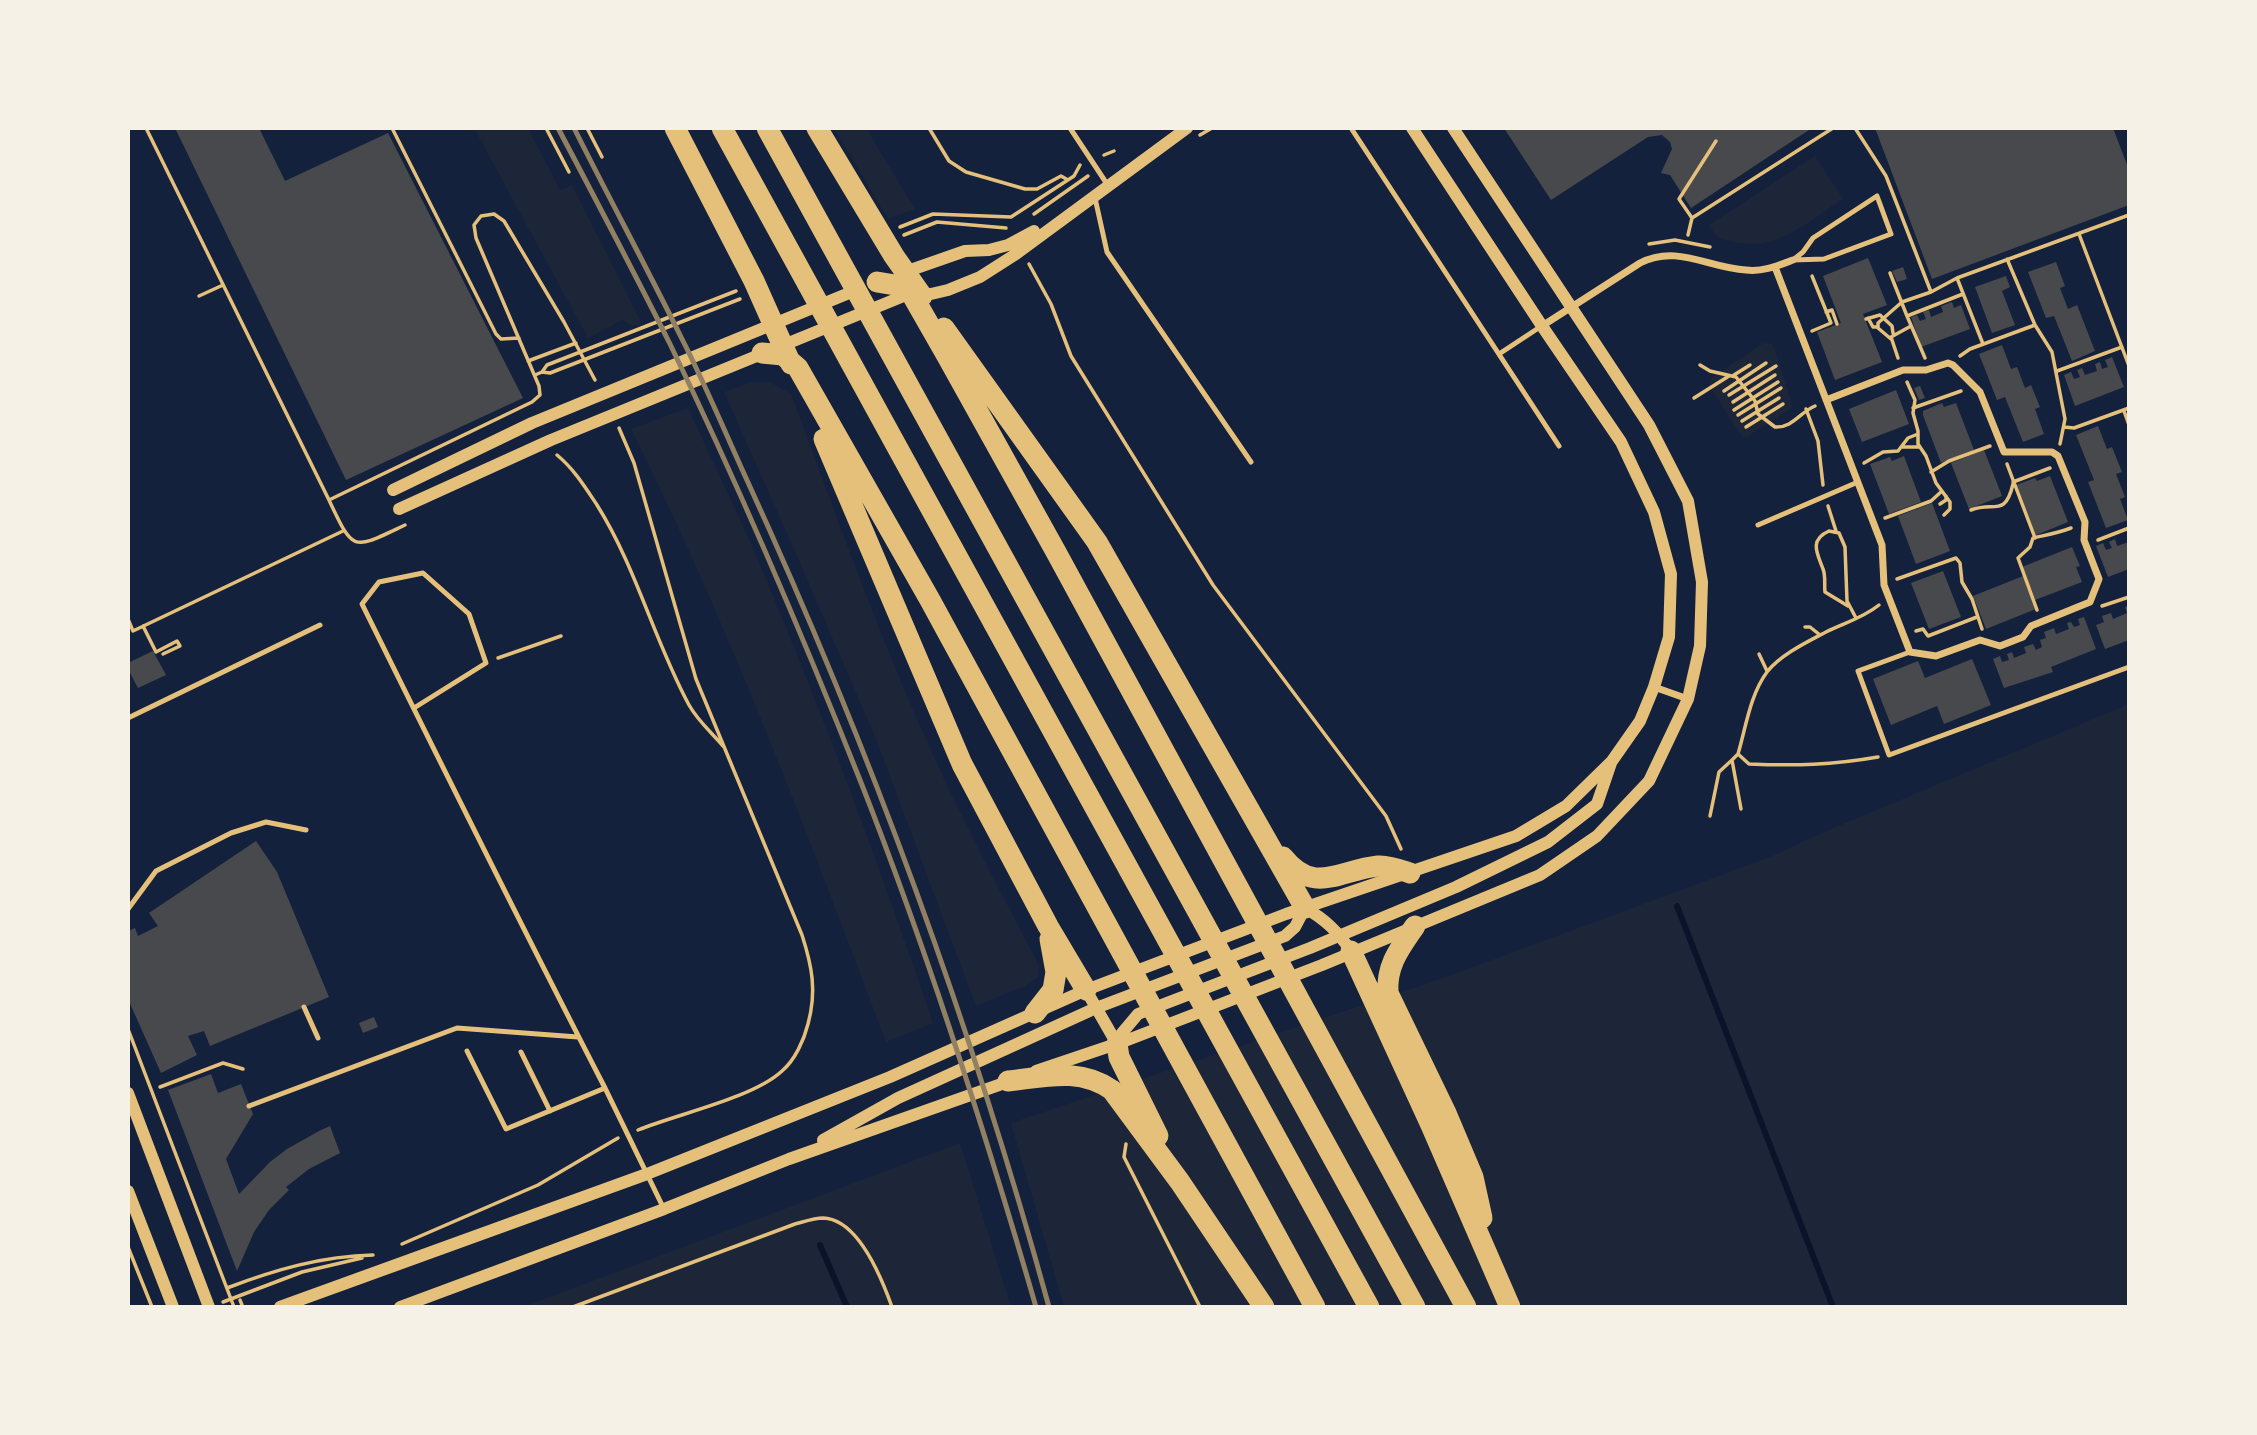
<!DOCTYPE html>
<style>
body{margin:0}
#map{position:relative;width:2257px;height:1435px;overflow:hidden;background:#14213d;font-family:Jost,sans-serif}
canvas{display:block}
.frame{position:absolute;inset:0;border:130px solid #f6f1e7;pointer-events:none}
</style>
<div id="map">
<canvas width="2257" height="1435"></canvas>
<div class="frame"></div>
</div>
<script>
const ctx = document.querySelector('canvas').getContext('2d');
ctx.lineJoin = 'round';
function paint(path, color) {
  ctx.fillStyle = color;
  ctx.fill(path, 'evenodd');
}
function stroke(path, color, width, dash) {
  ctx.strokeStyle = color;
  ctx.lineWidth = width;
  ctx.lineCap = dash ? 'butt' : 'round';
  ctx.setLineDash(dash || []);
  ctx.stroke(path);
}
const green = new Path2D(`
 M 474,128 L 528,128 L 560,190 L 572,185 L 642,324 L 632,326 L 623,320 L 588,338 Z
 M 834,128 L 866,128 L 915,209 L 888,219 Z
 M 1815,156 L 1843,199 C 1800,227 1771,258 1717,237 L 1709,225 Z
 M 1764,343 L 1772,344 L 1774,348 L 1793,407 L 1747,437 L 1742,437 L 1709,385 L 1711,378 Z
 M 752,382 L 770,382 L 791,394 C 831,501 869,608 914,712 C 951,798 995,882 1039,965 L 1038,977 L 1025,986 L 976,1006 L 876,739 L 797,556 L 724,392 Z
 M 688,408 C 712,460 738,513 761,567 C 824,717 881,869 933,1023 L 886,1042 C 808,835 730,627 631,429 Z
 M 2129,704 L 2129,1307 L 1064,1307 L 1011,1123 L 1446,977 L 1770,857 L 1824,832 Z
 M 960,1143 L 1011,1307 L 523,1307 Z`);
const stream = new Path2D(`
 M 1677,906 L 1833,1307
 M 820,1245 L 847,1307`);
const building = new Path2D(`
 M 175,128 L 259,128 L 285,181 L 388,133 L 523,398 L 346,480 Z
 M 1504,128 L 1812,128 L 1691,208 L 1670,175 L 1661,173 L 1672,149 L 1670,142 L 1662,135 L 1648,137 L 1551,200 Z
 M 1875,128 L 2113,128 L 2129,170 L 2129,205 L 1932,279 Z
 M 1868,258 L 1887,305 L 1863,314 L 1882,362 L 1835,380 L 1817,332 L 1841,323 L 1823,276 Z
 M 2056,262 L 2065,286 L 2060,288 L 2068,309 L 2077,305 L 2095,351 L 2072,361 L 2054,316 L 2046,318 L 2028,272 Z
 M 1903,267 L 1907,279 L 1897,282 L 1892,271 Z
 M 2006,276 L 2010,287 L 2002,291 L 2015,325 L 1992,333 L 1975,287 Z
 M 1952,302 L 1954,308 L 1961,305 L 1970,329 L 1921,347 L 1911,317 L 1917,315 L 1920,321 L 1926,319 L 1923,312 L 1929,310 L 1931,317 L 1943,312 L 1941,306 Z
 M 2002,345 L 2011,369 L 2017,367 L 2025,388 L 2031,385 L 2040,407 L 2035,409 L 2044,434 L 2023,442 L 2005,397 L 1997,400 L 1979,354 Z
 M 2112,357 L 2124,387 L 2075,406 L 2064,375 L 2071,372 L 2074,379 L 2080,377 L 2077,370 L 2082,368 L 2085,375 L 2097,371 L 2095,364 L 2100,362 L 2102,369 L 2108,367 L 2105,360 Z
 M 1920,386 L 1925,398 L 1919,400 L 1914,388 Z
 M 1896,390 L 1909,424 L 1862,442 L 1849,409 Z
 M 1942,403 L 1944,407 L 1956,403 L 1974,450 L 1941,463 L 1923,415 L 1923,411 Z
 M 2098,426 L 2107,449 L 2112,447 L 2122,472 L 2116,474 L 2125,497 L 2120,499 L 2128,520 L 2106,528 L 2088,482 L 2094,480 L 2076,435 Z
 M 1984,450 L 2002,496 L 1969,509 L 1951,463 Z
 M 1904,456 L 1921,502 L 1889,514 L 1870,464 L 1890,457 L 1892,461 Z
 M 2050,476 L 2068,522 L 2034,536 L 2016,485 L 2035,478 L 2037,481 Z
 M 1932,503 L 1950,551 L 1916,564 L 1898,516 Z
 M 2115,539 L 2117,546 L 2129,542 L 2129,569 L 2108,577 L 2096,546 L 2103,543 L 2106,550 L 2112,548 L 2109,542 Z
 M 2072,547 L 2080,566 L 2076,567 L 2082,582 L 2035,600 L 2022,567 Z
 M 1943,571 L 1961,617 L 1929,629 L 1911,583 Z
 M 2023,576 L 2036,609 L 1986,629 L 1973,596 Z
 M 2129,606 L 2129,640 L 2105,649 L 2096,625 L 2104,622 L 2102,616 L 2111,613 L 2113,619 L 2127,613 L 2125,607 Z
 M 2084,617 L 2096,649 L 2051,667 L 2053,672 L 2004,688 L 1993,659 L 2000,656 L 2002,662 L 2009,660 L 2007,654 L 2012,652 L 2014,658 L 2026,653 L 2024,647 L 2033,644 L 2036,650 L 2042,647 L 2040,640 L 2046,638 L 2044,632 L 2054,628 L 2056,634 L 2069,629 L 2067,623 L 2071,622 L 2074,627 L 2080,625 L 2078,619 Z
 M 153,651 L 166,675 L 138,688 L 128,669 L 128,663 Z
 M 1972,659 L 1991,705 L 1944,724 L 1937,706 L 1891,725 L 1873,679 L 1918,661 L 1925,678 Z
 M 256,841 L 277,872 L 329,997 L 210,1046 L 204,1031 L 188,1036 L 197,1055 L 161,1073 L 128,999 L 128,931 L 135,928 L 138,936 L 158,926 L 149,913 Z
 M 374,1017 L 378,1027 L 363,1033 L 359,1023 Z
 M 211,1074 L 218,1093 L 241,1084 L 253,1114 L 226,1159 L 239,1194 L 270,1162 L 287,1149 L 319,1131 L 330,1126 L 340,1153 L 309,1169 L 286,1187 L 289,1190 L 269,1210 L 254,1232 L 237,1271 L 168,1090 Z`);
const path = new Path2D(`
 M 146,128 L 329,500 L 532,402 L 540,395 L 539,386 L 476,238 L 474,225 L 481,216 L 494,214 L 504,221 L 564,322 L 595,380
 M 392,128 L 496,334 L 501,339 L 519,338
 M 546,128 L 569,172
 M 587,128 L 602,157
 M 929,128 L 949,161 L 966,172 L 1025,189 L 1037,189 L 1061,176 L 1068,180
 M 1855,128 L 1886,176 L 1931,292 L 1957,278 L 2129,215
 M 2128,128 L 2129,130
 M 1200,135 L 1212,128
 M 1104,155 L 1114,151
 M 1034,214 L 1088,176
 M 1692,218 L 1679,199 L 1716,141
 M 900,227 L 933,214 L 1011,217 L 1074,176 L 1080,165
 M 2079,234 L 2129,366
 M 904,235 L 937,222 L 1006,228
 M 1688,235 L 1692,218 L 1833,128
 M 1649,244 L 1675,240 L 1710,247
 M 2007,259 L 2035,325 L 2052,352 L 2065,419 L 2060,444
 M 1029,264 L 1051,304 L 1071,356 L 1213,585 L 1386,816 L 1401,849
 M 1890,273 L 1907,316
 M 1957,278 L 1983,344
 M 199,296 L 223,285
 M 1826,312 L 1832,310 L 1837,324
 M 1868,318 L 1873,327 L 1877,327
 M 1866,319 L 1880,315 L 1892,326 L 1893,333
 M 1812,331 L 1831,323 L 1812,276
 M 1891,339 L 1878,328 L 1878,323 L 1902,302 L 1931,292
 M 1960,356 L 1970,349 L 2035,325
 M 1898,358 L 1891,337 L 1911,326
 M 1925,358 L 1907,316 L 1963,294
 M 528,361 L 576,343
 M 1700,365 L 1710,371 L 1736,377 L 1755,401 L 1758,414 L 1775,427 C 1793,428 1800,412 1815,406
 M 2057,371 L 2122,347
 M 542,372 L 547,365 L 736,291
 M 535,375 L 542,372 L 550,373 L 740,299
 M 1734,375 L 1750,365
 M 1907,382 L 1915,400 L 1913,413 L 1918,431 L 1918,444 L 1926,456 L 1936,483 L 1950,502 L 1950,509 L 1944,515
 M 1724,391 L 1766,363
 M 1729,395 L 1776,366
 M 1694,398 L 1729,376
 M 1733,402 L 1775,375
 M 1913,408 L 1961,391
 M 1806,409 L 1818,441 L 1823,485
 M 1734,410 L 1778,382
 M 2124,411 L 2129,425
 M 1738,415 L 1781,388
 M 1742,421 L 1779,398
 M 1746,427 L 1783,404
 M 2064,427 L 2074,428 L 2129,408
 M 619,428 L 634,463 L 696,679 L 802,935 C 812,966 817,991 808,1024 C 804,1040 795,1060 782,1071 C 753,1098 677,1114 638,1130
 M 1902,447 L 1919,447
 M 557,455 C 574,469 585,487 597,505 C 636,567 654,640 689,705 C 698,721 711,732 723,746
 M 1864,463 L 1883,452 L 1898,451 L 1908,438 L 1918,434
 M 2007,464 L 2035,538
 M 1931,472 L 1949,461 L 1990,446
 M 2013,482 L 2050,468
 M 329,500 C 354,553 352,550 405,525
 M 1940,504 L 1946,500 L 1946,496
 M 1828,506 L 1836,531
 M 1971,510 C 1994,501 2005,518 2013,484
 M 1885,518 L 1931,501 L 1942,491
 M 2098,540 L 2129,528
 M 1897,579 L 1956,558 L 1960,563 L 1962,582 L 1972,599 L 1982,629
 M 1848,606 L 1825,592 C 1824,585 1826,576 1823,569 C 1817,553 1809,540 1829,531 L 1839,533 L 1845,547 L 1847,601 L 1856,618
 M 2102,606 L 2129,597
 M 2037,610 L 2018,558 L 2030,547 L 2033,538 C 2046,535 2058,533 2071,528
 M 128,619 L 133,631 L 343,531
 M 143,626 L 156,652 L 177,641 L 180,646 L 163,654
 M 1805,627 L 1810,627 L 1820,635
 M 1916,631 L 1923,629 L 1928,636 L 1977,617
 M 1759,654 L 1767,671
 M 498,658 L 561,636
 M 1738,754 L 1732,760 L 1741,809
 M 1878,757 C 1832,765 1795,766 1749,764 L 1738,754 C 1746,727 1750,695 1767,672 C 1780,655 1807,642 1826,632 C 1844,623 1863,618 1879,605
 M 1710,816 L 1719,772 L 1732,760
 M 128,1029 L 234,1307
 M 160,1087 L 223,1063 L 243,1069
 M 1126,1144 L 1124,1157 L 1200,1307
 M 402,1244 L 538,1185 L 618,1138
 M 128,1247 L 152,1307
 M 227,1288 C 274,1270 322,1256 373,1255
 M 240,1300 L 242,1305
 M 223,1302 L 302,1272 L 362,1258
 M 573,1307 L 795,1224 C 803,1222 814,1218 823,1218 C 858,1219 882,1279 892,1307`);
const service = new Path2D(`
 M 1070,128 L 1107,184
 M 1351,128 L 1559,446
 M 1877,196 L 1891,234 L 1824,259 L 1793,260 L 1803,252 L 1813,238 Z
 M 1095,198 L 1107,252 L 1251,462
 M 1499,354 L 1540,327
 M 1758,525 L 1858,482
 M 1910,652 L 1858,671 L 1889,755 L 2129,667
 M 414,708 L 486,663 L 469,614 L 423,573 L 379,582 L 362,604 C 442,766 522,927 605,1088 L 506,1129 L 467,1051
 M 128,718 L 320,625
 M 128,909 L 156,871 L 231,833 L 266,822 L 306,830
 M 304,1007 L 318,1038
 M 521,1052 L 550,1111
 M 605,1088 L 663,1207
 M 249,1106 L 457,1028 L 578,1037`);
const minor = new Path2D(`
 M 1775,267 L 1882,545 L 1884,585 L 1910,652 L 1936,656 L 1980,640 L 2000,646 L 2023,637 L 2031,626 L 2090,602 L 2099,579 L 2084,540 L 2085,522 L 2058,456 L 2052,452 L 2004,452 L 1980,392 L 1953,365 L 1948,363 L 1926,370 L 1903,370 L 1826,400
 M 1542,326 L 1640,263 C 1677,244 1708,268 1746,270 C 1763,272 1777,266 1793,260
 M 1654,687 L 1688,699`);
const tertiary = new Path2D(`
 M 902,273 L 965,251 L 989,250 L 1008,245 L 1034,231
 M 393,490 L 532,423 L 859,289
 M 399,509 L 551,440 L 911,293 L 931,294 L 948,290 L 980,277 L 1016,254 L 1187,128
 M 1086,990 L 1117,1044
 M 1117,1044 L 1122,1033 L 1138,1014 L 1310,948 L 1456,887 L 1548,842 L 1597,804 L 1611,763
 M 1036,1071 L 1125,1041 L 1322,965 L 1540,875 L 1597,836 L 1649,781 L 1688,699 L 1700,646 L 1702,582 L 1688,501 L 1649,425 L 1453,128
 M 128,1093 L 209,1307
 M 823,1140 L 898,1098 L 1096,1008 L 1285,936 L 1295,927 L 1305,908 C 1325,919 1338,932 1351,951
 M 128,1191 L 173,1307
 M 280,1307 L 647,1174 L 890,1077 L 1086,990 L 1286,914 L 1516,836 L 1566,806 L 1612,761 L 1640,721 L 1654,687 L 1669,637 L 1671,574 L 1654,512 L 1621,442 L 1542,326 L 1412,128
 M 400,1307 L 664,1209 L 789,1159 L 1013,1080`);
const motorway = new Path2D(`
 M 675,128 L 754,281 L 791,364
 M 722,128 L 1369,1307
 M 767,128 L 1415,1307
 M 817,128 L 894,256 L 922,296
 M 877,282 L 895,285 L 911,293 L 947,356 L 1056,552 L 1466,1307
 M 944,328 L 1097,542 L 1305,908
 M 762,353 L 783,355 L 798,368 L 930,600 L 1315,1307
 M 824,439 L 962,764 L 1048,926 L 1086,990
 M 1283,857 C 1314,896 1339,870 1378,866 C 1388,865 1401,870 1410,873
 M 1415,926 C 1400,948 1386,965 1388,993 L 1446,1113 L 1473,1177 L 1482,1218
 M 1351,951 L 1431,1125 L 1510,1307
 M 1035,1013 L 1053,990 L 1056,972 L 1050,939
 M 1117,1044 L 1119,1057 L 1158,1136
 M 1008,1081 C 1046,1077 1079,1067 1112,1090 L 1180,1182 L 1264,1307`);
const rail = new Path2D(`
 M 558,128 C 596,200 634,272 670,344 C 740,488 803,636 862,785 C 929,956 985,1131 1036,1307
 M 574,128 C 609,198 647,268 682,339 C 705,384 725,432 746,478 C 869,746 971,1023 1049,1307`);
paint(green, '#1d2539');
stroke(stream, '#0b132b', 6);
paint(building, '#48494c');
stroke(path, '#e5c07b', 3.5);
stroke(service, '#e5c07b', 5);
stroke(minor, '#e5c07b', 7);
stroke(tertiary, '#e5c07b', 12);
stroke(motorway, '#e5c07b', 21);
stroke(rail, '#918062', 5);
</script>
